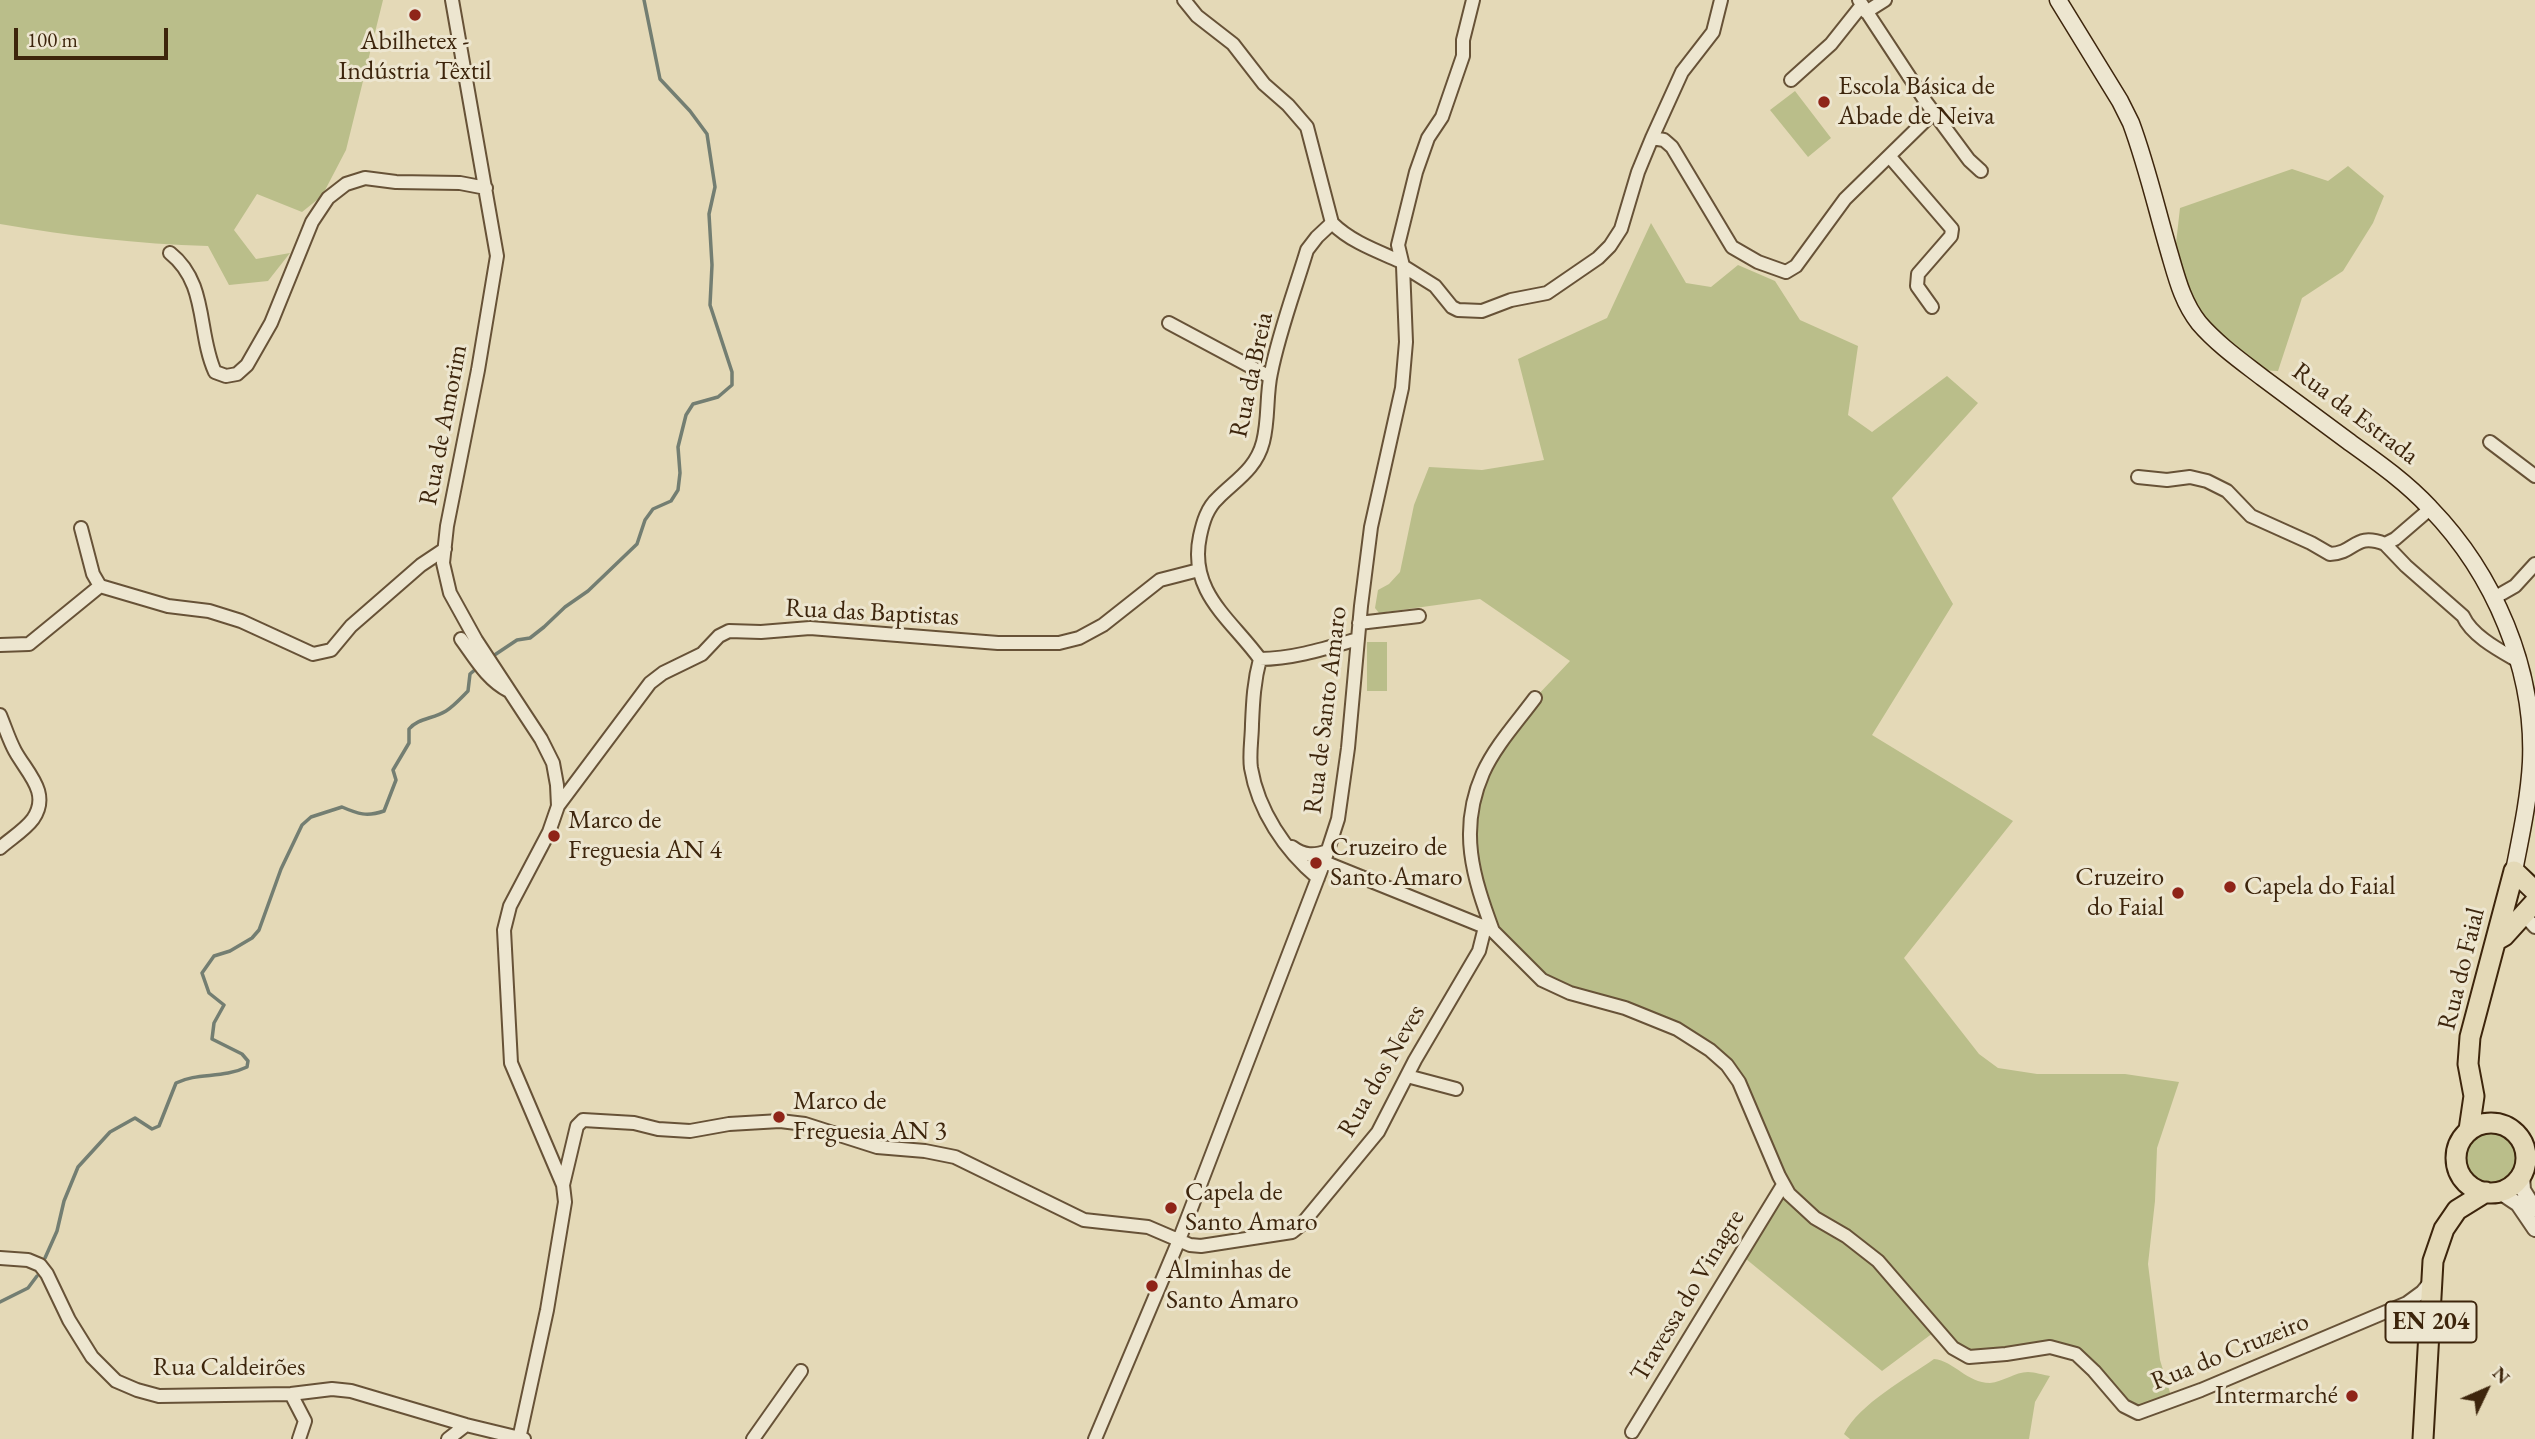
<!DOCTYPE html>
<meta charset="utf-8">
<style>
body{margin:0}
#map{position:relative;width:2535px;height:1439px;overflow:hidden;background:#e4d9b7;font-family:"EB Garamond",serif}
canvas{display:block}
.north{position:absolute;left:2451px;top:1355px;width:70px;height:70px;-webkit-text-stroke:5px #ede6d0;paint-order:stroke;rotate:46deg;font-size:19px;font-weight:700;line-height:28px;text-align:center;color:#3d250c}
.north::after{content:'';display:block;margin:auto;width:24px;height:32px;background:#3d250c;clip-path:polygon(50% 0,100% 100%,50% 72%,0 100%)}
.scale{position:absolute;left:14px;top:28px;width:154px;height:32px;box-sizing:border-box;border:4px solid #3d250c;border-top:0;padding-left:9px;font-size:21px;line-height:24px;white-space:nowrap;color:#3d250c;-webkit-text-stroke:5px #ede6d0;paint-order:stroke}
</style>
<div id="map">
<canvas width="2535" height="1439"></canvas>
<div class="north">N</div>
<div class="scale">100 m</div>
</div>
<script>
const ctx = document.querySelector('canvas').getContext('2d');
ctx.lineJoin = 'round';
function paint(path, color) {
  ctx.fillStyle = color;
  ctx.fill(path, 'evenodd');
}
function stroke(path, color, width, dash) {
  ctx.strokeStyle = color;
  ctx.lineWidth = width;
  ctx.lineCap = dash ? 'butt' : 'round';
  ctx.setLineDash(dash || []);
  ctx.stroke(path);
}
function write(font, color, halo, rows, align = 'center') {
  ctx.font = font + ' "EB Garamond",serif';
  ctx.lineWidth = 6;
  ctx.setLineDash([]);
  ctx.textBaseline = 'middle';
  ctx.strokeStyle = halo;
  ctx.fillStyle = color;
  for (const [text, x, y, turn = 0] of rows) {
    ctx.save();
    ctx.translate(x, y);
    ctx.rotate((+turn || 0) * Math.PI / 180);
    ctx.textAlign = isNaN(turn) ? turn : align;
    if (halo) ctx.strokeText(text, 0, 0);
    ctx.fillText(text, 0, 0);
    ctx.restore();
  }
}
const green = new Path2D(`
 M 0,0 L 383,0 L 346,150 L 322,196 L 302,212 L 257,194 L 234,230 L 256,259 L 290,253 L 268,281 L 229,285 L 208,246 C 138,244 69,236 0,224 Z
 M 1795,91 L 1831,138 L 1808,157 L 1770,110 Z
 M 2348,166 L 2384,196 L 2373,223 L 2343,271 L 2302,298 L 2278,371 L 2257,370 L 2208,331 L 2174,261 L 2180,208 L 2292,169 L 2328,181 Z
 M 1651,223 L 1686,283 L 1711,287 L 1738,265 L 1775,281 L 1800,320 L 1858,346 L 1848,415 L 1872,432 L 1947,376 L 1978,403 L 1892,498 L 1953,604 L 1872,735 L 2013,821 L 1904,958 L 1979,1054 L 1998,1068 L 2037,1074 L 2125,1074 L 2179,1082 L 2157,1148 L 2155,1201 L 2148,1264 L 2160,1360 L 2171,1396 L 2138,1413 L 2094,1371 L 2050,1347 L 1969,1357 L 1937,1330 L 1882,1371 L 1740,1254 L 1783,1184 L 1739,1082 L 1677,1029 L 1542,980 L 1493,931 L 1470,843 L 1483,772 L 1535,698 L 1570,661 L 1480,599 L 1379,613 L 1375,608 L 1378,590 L 1389,584 L 1400,572 L 1414,505 L 1429,467 L 1482,470 L 1544,460 L 1518,359 L 1607,318 Z
 M 1367,642 L 1387,642 L 1387,691 L 1367,691 Z
 M2465 1158a27 27 0 1 1 54 0a27 27 0 1 1-54 0Z
 M 1934,1359 C 1954,1361 1967,1383 1990,1383 C 2003,1382 2015,1372 2028,1372 C 2035,1372 2043,1375 2050,1376 L 2035,1402 L 2029,1439 L 1850,1439 L 1844,1434 C 1859,1404 1907,1378 1934,1359 Z`);
const stream = new Path2D(`
 M 493,656 L 517,640 L 530,638 L 544,627 L 565,607 L 588,591 L 637,544 L 645,520 L 653,509 L 671,501 L 678,490 L 680,473 L 678,447 L 686,415 L 693,404 L 718,397 L 732,385 L 732,372 L 710,305 L 712,265 L 709,214 L 715,187 L 707,134 L 690,111 L 660,79 L 644,0
 M 45,1258 L 57,1231 L 64,1201 L 78,1167 L 110,1132 L 135,1118 L 152,1129 L 159,1126 L 176,1083 C 198,1072 222,1079 247,1067 L 248,1061 L 242,1054 L 212,1039 L 214,1023 L 224,1005 L 209,993 L 202,973 L 214,956 L 230,951 L 252,938 L 259,930 L 281,869 L 302,825 L 311,817 L 342,807 C 358,814 367,817 384,811 L 396,780 L 393,770 L 409,743 L 409,729 C 418,718 433,719 446,711 C 454,706 461,698 468,691 L 470,674 L 477,668
 M 0,1302 L 28,1288 L 37,1276`);
const minor = new Path2D(`
 M 452,0 L 497,256 L 478,370 L 447,526 L 443,563 L 450,593 L 476,640 L 541,739 L 553,763 L 557,785 L 558,806 L 549,832 L 510,906 L 504,930 L 511,1063 L 563,1185 L 565,1202 L 547,1310 L 519,1439
 M 1184,0 L 1197,16 L 1233,44 L 1264,84 L 1288,105 L 1307,127 L 1332,223 C 1351,242 1377,251 1402,262
 M 1859,0 L 1926,102 L 1969,160 L 1981,171
 M 1866,12 L 1885,0
 M 1791,80 L 1831,44 L 1862,5
 M 1652,138 L 1664,140 L 1672,147 L 1732,247 L 1758,262 L 1786,272 L 1796,266 L 1845,199 L 1934,112
 M 1890,157 L 1952,229 L 1951,236 L 1918,274 L 1917,286 L 1932,307
 M 1332,223 L 1317,237 L 1307,250 C 1295,290 1279,332 1271,373 C 1266,395 1269,419 1263,442 C 1256,469 1236,480 1218,498 C 1207,508 1203,522 1200,536 C 1188,592 1231,619 1260,659 C 1293,659 1327,648 1358,639
 M 170,253 C 208,283 197,332 215,372 L 226,376 L 237,374 L 247,365 L 271,323 L 312,222 L 328,198 L 346,184 L 365,178 L 396,182 L 460,183 L 486,188
 M 1403,266 L 1435,286 L 1452,307 L 1458,310 L 1482,311 L 1511,300 L 1547,293 L 1598,258 L 1610,246 L 1621,229 L 1638,172 L 1652,138 L 1682,72 L 1713,32 L 1721,0
 M 1169,323 L 1270,377
 M 2490,442 L 2535,476
 M 2138,477 L 2167,480 L 2190,477 L 2207,481 L 2227,491 L 2251,516 L 2311,543 L 2330,554 C 2356,553 2354,532 2385,544 L 2395,539 L 2431,508
 M 81,528 L 93,574 L 100,586 L 168,606 L 209,611 L 241,621 L 313,654 L 331,650 L 351,626 L 421,565 L 445,549
 M 2385,544 L 2406,566 L 2463,616 C 2472,636 2499,650 2518,661
 M 2494,598 L 2515,586 L 2535,564
 M 1359,623 L 1419,616
 M 461,639 C 475,658 487,680 509,691
 M 0,645 L 29,644 L 100,586
 M 1260,659 C 1254,681 1253,701 1252,724 C 1252,738 1249,754 1251,768 C 1258,810 1285,851 1318,878
 M 0,715 C 5,727 9,740 15,751 C 27,773 51,793 33,819 C 25,830 10,839 0,848
 M 558,806 L 650,683 L 663,673 L 702,654 L 719,636 L 729,631 L 761,632 L 810,628 L 998,643 L 1059,643 L 1079,638 L 1103,625 L 1160,580 L 1199,570
 M 1292,847 C 1304,856 1314,856 1328,851
 M 1324,862 L 1485,927 L 1493,931 L 1542,980 L 1570,993 L 1625,1008 L 1677,1029 L 1710,1050 L 1727,1065 L 1739,1082 L 1779,1176 L 1789,1194 L 1815,1218 L 1846,1236 L 1878,1261 L 1953,1348 L 1969,1357 L 2006,1354 L 2050,1347 L 2076,1354 L 2094,1371 L 2124,1406 L 2138,1413 L 2201,1390 L 2407,1303 L 2422,1292 L 2431,1281
 M 2523,914 L 2535,927
 M 1493,931 C 1473,877 1458,830 1483,773 C 1495,746 1518,721 1535,698
 M 1407,1076 L 1456,1089
 M 563,1185 L 577,1126 L 583,1120 L 634,1123 L 658,1129 L 690,1131 L 729,1124 L 780,1121 L 805,1124 L 877,1147 L 925,1151 L 955,1157 L 1084,1220 L 1148,1227 L 1190,1245 L 1201,1246 L 1292,1232 L 1302,1224 L 1378,1132 L 1415,1060 L 1479,951 L 1485,927
 M 0,1258 L 28,1260 L 40,1265 L 47,1274 L 69,1320 L 92,1357 L 116,1381 L 137,1390 L 159,1396 L 291,1394 L 332,1389 L 351,1391 L 466,1425 L 524,1439
 M 291,1394 L 305,1421 L 299,1439
 M 1632,1432 L 1783,1185
 M 448,1439 L 466,1425
 M 753,1439 L 801,1371
 M 1095,1439 L 1179,1240 L 1324,862 L 1338,819 L 1348,748 L 1361,606 L 1371,527 L 1402,388 L 1406,342 L 1403,266 L 1398,245 L 1416,172 L 1428,138 L 1442,117 L 1463,56 L 1463,40 L 1473,0`);
const tertiary = new Path2D(`
 M 2522,1175 L 2523,1190 L 2535,1209
 M 2500,1192 L 2518,1204 L 2535,1229`);
const secondary = new Path2D(`
 M 2058,0 L 2120,101 L 2131,123 C 2147,166 2157,211 2170,255 C 2177,279 2183,303 2199,323 C 2217,344 2241,361 2263,378 C 2291,399 2320,420 2348,441 C 2376,461 2406,482 2430,508 C 2494,574 2535,669 2531,762 C 2529,799 2521,835 2514,871`);
const primary = new Path2D(`
 M 2514,871 L 2535,891
 M 2497,940 L 2504,936 L 2535,902
 M2456 1158a35 35 0 1 1 70 0a35 35 0 1 1-70 0Z
 M 2469,1130 L 2474,1096 L 2468,1064 L 2470,1037 L 2514,871
 M 2423,1439 L 2433,1261 L 2444,1229 L 2457,1210 L 2486,1192`);
const markers = [
 [415,15,7,"#8f2418"],
 [1824,102,7,"#8f2418"],
 [554,836,7,"#8f2418"],
 [1316,863,7,"#8f2418"],
 [2230,887,7,"#8f2418"],
 [2178,893,7,"#8f2418"],
 [779,1117,7,"#8f2418"],
 [1171,1208,7,"#8f2418"],
 [1152,1286,7,"#8f2418"],
 [2352,1396,7,"#8f2418"]
];
const shields = [
 [2431,1322,91]
];
const shieldNames = [
 ["EN 204",2431,1322]
];
const poiNames = [
 ["Abilhetex -",415,42,"center"],
 ["Indústria Têxtil",415,72,"center"],
 ["Escola Básica de",1838,87],
 ["Abade de Neiva",1838,117],
 ["Marco de",568,821],
 ["Freguesia AN 4",568,851],
 ["Cruzeiro de",1330,848],
 ["Santo Amaro",1330,878],
 ["Cruzeiro",2164,878,"right"],
 ["do Faial",2164,908,"right"],
 ["Capela do Faial",2244,887],
 ["Marco de",793,1102],
 ["Freguesia AN 3",793,1132],
 ["Capela de",1185,1193],
 ["Santo Amaro",1185,1223],
 ["Alminhas de",1166,1271],
 ["Santo Amaro",1166,1301],
 ["Intermarché",2338,1396,"right"]
];
const streetNames = [
 ["Rua da Breia",1252,375,-78],
 ["Rua da Estrada",2355,414,37],
 ["Rua de Amorim",444,425,-79],
 ["Rua das Baptistas",872,613,3],
 ["Rua de Santo Amaro",1326,710,-83],
 ["Rua do Faial",2462,969,-76],
 ["Rua dos Neves",1382,1071,-60],
 ["Travessa do Vinagre",1688,1296,-59],
 ["Rua do Cruzeiro",2230,1352,-22],
 ["Rua Caldeirões",229,1368]
];
paint(green, '#babe8a');
stroke(stream, '#737e72', 3.5);
stroke(minor, '#675237', 16);
stroke(tertiary, '#675237', 18);
stroke(secondary, '#3d250c', 19);
stroke(primary, '#3d250c', 23);
stroke(minor, '#ede6d0', 12);
stroke(tertiary, '#ede6d0', 14);
stroke(secondary, '#ede6d0', 16);
stroke(primary, '#e4d9b7', 19);
for (const [x, y, r, color] of markers) {
  const dot = new Path2D();
  dot.arc(x, y, r, 0, 2 * Math.PI);
  ctx.fillStyle = color;
  ctx.fill(dot);
  stroke(dot, '#ede6d0', 2.5);
}
for (const [x, y, w] of shields) {
  const box = new Path2D();
  box.roundRect(x - w / 2, y - 20.5, w, 41, 5);
  ctx.fillStyle = '#ede6d0';
  ctx.fill(box);
  stroke(box, '#3d250c', 2);
}
write('bold 24px', '#3d250c', null, shieldNames);
write('26px', '#3d250c', '#ede6d0', poiNames, 'left');
write('26px', '#3d250c', '#ede6d0', streetNames);
</script>
